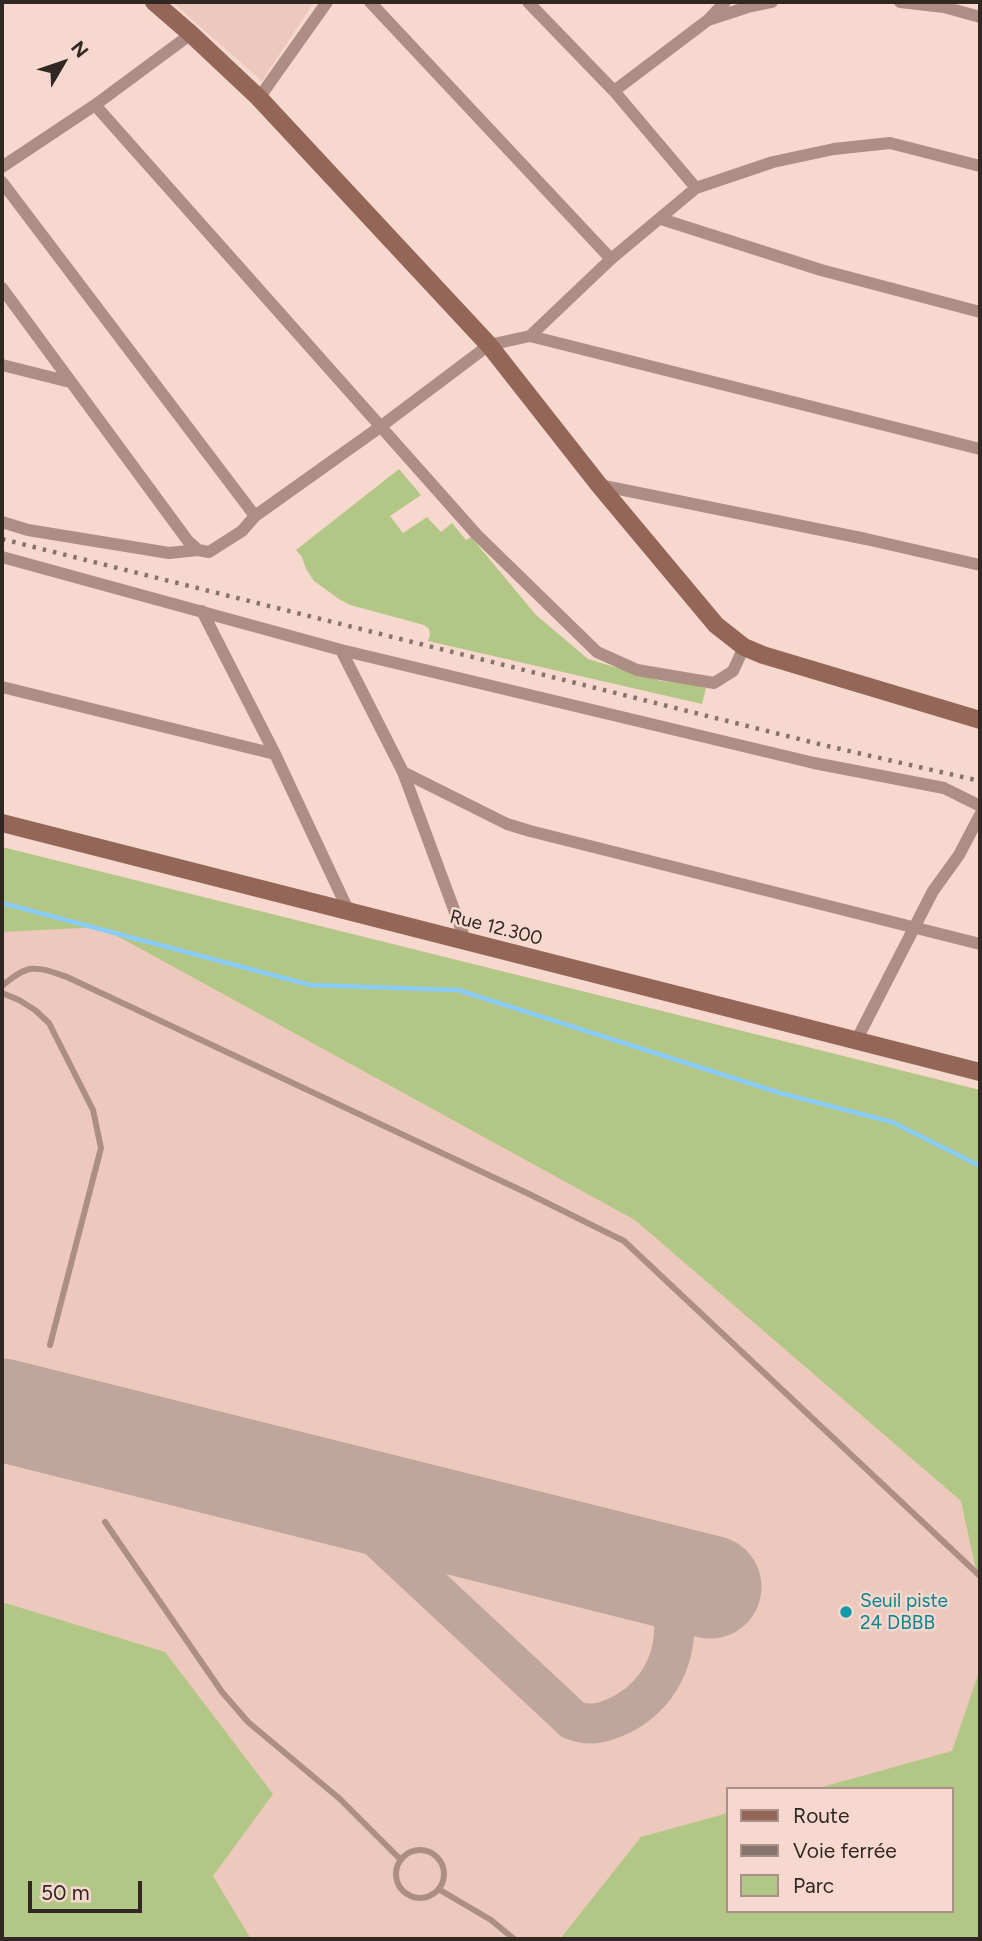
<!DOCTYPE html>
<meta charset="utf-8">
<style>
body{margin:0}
#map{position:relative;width:982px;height:1941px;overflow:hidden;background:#f6d8ce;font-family:Figtree,sans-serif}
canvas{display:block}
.frame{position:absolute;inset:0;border:4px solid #312723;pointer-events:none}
.legend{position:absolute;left:726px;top:1787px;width:228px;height:126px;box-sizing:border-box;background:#f6d8ce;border:2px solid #a7918a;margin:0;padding:9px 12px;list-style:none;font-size:21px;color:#312723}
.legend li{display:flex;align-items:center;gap:14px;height:35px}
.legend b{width:35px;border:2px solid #a7918a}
.north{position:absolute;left:28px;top:28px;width:70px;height:70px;-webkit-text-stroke:5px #f6d8ce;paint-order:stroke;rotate:51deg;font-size:19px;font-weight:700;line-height:28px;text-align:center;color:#312723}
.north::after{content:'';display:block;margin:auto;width:24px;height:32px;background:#312723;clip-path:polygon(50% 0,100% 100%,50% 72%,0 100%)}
.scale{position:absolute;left:28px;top:1881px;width:114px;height:32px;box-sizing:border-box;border:4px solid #312723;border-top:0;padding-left:9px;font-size:21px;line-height:24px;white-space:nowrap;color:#312723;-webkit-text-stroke:5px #f6d8ce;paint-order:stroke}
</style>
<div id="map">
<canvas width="982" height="1941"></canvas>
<div class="frame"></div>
<ul class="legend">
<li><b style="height:9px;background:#936658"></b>Route</li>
<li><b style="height:9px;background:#86736c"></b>Voie ferrée</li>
<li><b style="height:19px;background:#b2c785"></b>Parc</li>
</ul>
<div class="north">N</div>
<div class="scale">50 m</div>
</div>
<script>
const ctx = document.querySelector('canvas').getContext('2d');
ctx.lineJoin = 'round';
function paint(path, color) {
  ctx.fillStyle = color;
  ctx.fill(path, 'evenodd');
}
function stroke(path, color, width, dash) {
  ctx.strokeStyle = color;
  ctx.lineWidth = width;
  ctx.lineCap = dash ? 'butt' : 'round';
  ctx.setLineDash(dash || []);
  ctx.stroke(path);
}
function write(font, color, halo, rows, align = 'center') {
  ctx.font = font + ' Figtree,sans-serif';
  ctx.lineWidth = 5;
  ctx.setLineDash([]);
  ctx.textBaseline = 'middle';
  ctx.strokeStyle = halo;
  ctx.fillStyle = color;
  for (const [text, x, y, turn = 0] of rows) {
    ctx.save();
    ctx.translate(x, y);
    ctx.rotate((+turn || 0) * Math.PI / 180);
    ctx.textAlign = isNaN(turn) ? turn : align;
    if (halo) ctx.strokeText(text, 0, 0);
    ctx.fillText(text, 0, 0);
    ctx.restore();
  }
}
const built = new Path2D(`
 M 172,2 L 314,2 L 262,81 Z
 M 2,847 L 980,1090 L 980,1939 L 2,1939 ZM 728,1789 L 952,1789 L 952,1911 L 728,1911 Z`);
const green = new Path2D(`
 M 399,469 L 421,495 L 390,516 L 403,533 L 427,517 L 441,532 L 452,523 L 466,540 L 471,537 L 536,615 L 588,659 L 661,681 L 689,683 L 706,688 L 702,704 L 428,641 L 430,635 L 429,629 L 424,625 L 350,605 L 339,599 L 314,581 L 306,569 L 302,557 L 296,550 Z
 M 2,847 L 980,1090 L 980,1588 L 961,1501 L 635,1220 L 101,927 L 2,932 Z
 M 2,1602 L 165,1652 L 273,1794 L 213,1876 L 251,1939 L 2,1939 Z
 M 980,1669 L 980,1939 L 560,1939 L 641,1837 L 728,1813 L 728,1911 L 952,1911 L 952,1789 L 815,1789 L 952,1751 Z`);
const stream = new Path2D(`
 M 2,903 L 310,985 L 458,990 L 780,1093 L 892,1122 L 980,1166`);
const taxiway = new Path2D(`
 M 313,1488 L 336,1500 L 351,1513 L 573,1720 C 588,1726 599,1724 614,1718 C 707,1678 687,1542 589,1528 C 563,1525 540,1537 515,1538`);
const runway = new Path2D(`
 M 2,1410 L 710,1587`);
const lane = new Path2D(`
 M 2,986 C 29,963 35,966 67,977 L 527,1193 L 624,1241 L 980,1576
 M 2,993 L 19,1000 L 35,1010 L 49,1023 L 93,1110 L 101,1148 L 50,1345
 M 105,1522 L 222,1692 L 248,1722 L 340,1799 L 400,1859
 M396 1874a24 24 0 1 1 48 0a24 24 0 1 1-48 0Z
 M 440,1890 L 491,1920 L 514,1939`);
const street = new Path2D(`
 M 370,2 L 611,259
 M 528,2 L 614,91 L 696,188
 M 900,2 L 944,7 L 980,17
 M 708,20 L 748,7 L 772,2
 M 614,91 L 708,20 L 725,2
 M 259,98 L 327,2
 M 95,105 L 477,535 L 597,652 L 637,670 L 714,683 L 733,671 L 744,647
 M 2,167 L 95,105 L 191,34
 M 2,182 L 255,516
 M 661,219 L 821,270 L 980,312
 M 2,288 L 188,541 L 198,550 L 209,552 L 242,531 L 255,516 L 380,427 L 489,345 L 530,336 L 611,259 L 696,188 L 773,162 L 834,149 L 890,143 L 980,166
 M 530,336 L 980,449
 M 2,365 L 70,382
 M 599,485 L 866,539 L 980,565
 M 2,522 L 28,530 L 169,553 L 198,550
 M 2,557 L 341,650 L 814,763 L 944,788 L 980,806
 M 202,611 L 275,754 L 349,912
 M 341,650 L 403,772 L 466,942
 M 2,687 L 275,754
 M 403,772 L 507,824 L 530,831 L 980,944
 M 856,1041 L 933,891 L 959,855 L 980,815`);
const secondary = new Path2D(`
 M 154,2 L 191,34 L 259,98 L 489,345 L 599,485 L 716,625 L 744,647 L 763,655 L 980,720
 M 2,823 L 980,1072`);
const rail = new Path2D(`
 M 2,539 L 823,745 L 980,781`);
const markers = [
 [846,1612,7,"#0f9aa8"]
];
const streetNames = [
 ["Rue 12.300",496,928,14]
];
const cultureNames = [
 ["Seuil piste",860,1601],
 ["24 DBBB",860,1623]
];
paint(built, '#ecc9bc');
paint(green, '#b2c785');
stroke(stream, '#8accf8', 4.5);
stroke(taxiway, '#bea69d', 40);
stroke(runway, '#bea69d', 103);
stroke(lane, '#ad8e84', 6);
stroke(street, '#ad8e84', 12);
stroke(secondary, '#936658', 18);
stroke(rail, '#86736c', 4.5, [3.5, 7]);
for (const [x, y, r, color] of markers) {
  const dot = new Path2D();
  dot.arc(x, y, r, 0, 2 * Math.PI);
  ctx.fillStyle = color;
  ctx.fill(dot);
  stroke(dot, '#f6d8ce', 2.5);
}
write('19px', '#312723', '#f6d8ce', streetNames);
write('19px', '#0d838f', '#f6d8ce', cultureNames, 'left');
</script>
